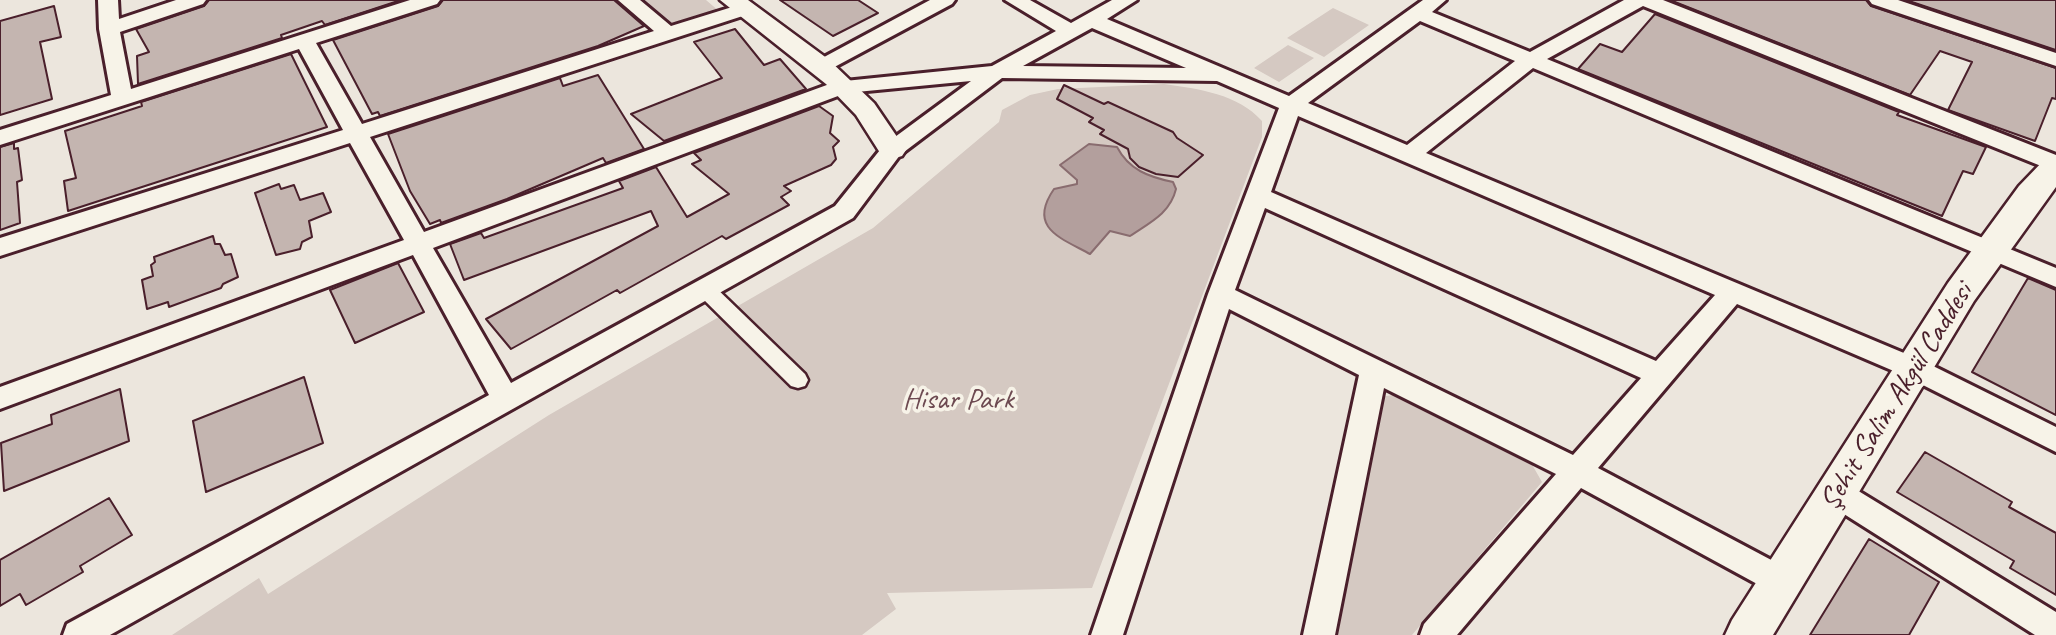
<!DOCTYPE html>
<meta charset="utf-8">
<style>
body{margin:0}
canvas{display:block;background:#ece6dd}
</style>
<canvas width="2056" height="635"></canvas>
<script>
const ctx = document.querySelector('canvas').getContext('2d');
ctx.lineJoin = 'round';
function paint(path, color) {
  ctx.fillStyle = color;
  ctx.fill(path, 'evenodd');
}
function stroke(path, color, width, dash) {
  ctx.strokeStyle = color;
  ctx.lineWidth = width;
  ctx.lineCap = dash ? 'butt' : 'round';
  ctx.setLineDash(dash || []);
  ctx.stroke(path);
}
function write(font, color, halo, rows, align = 'center') {
  ctx.font = font + ' Caveat,sans-serif';
  ctx.lineWidth = 7;
  ctx.setLineDash([]);
  ctx.textBaseline = 'middle';
  ctx.strokeStyle = halo;
  ctx.fillStyle = color;
  for (const [text, x, y, turn = 0] of rows) {
    ctx.save();
    ctx.translate(x, y);
    ctx.rotate((+turn || 0) * Math.PI / 180);
    ctx.textAlign = isNaN(turn) ? turn : align;
    if (halo) ctx.strokeText(text, 0, 0);
    ctx.fillText(text, 0, 0);
    ctx.restore();
  }
}
const green = new Path2D(`
 M 642,0 L 706,0 L 720,12 L 673,25 Z
 M 1333,8 L 1369,25 L 1324,57 L 1287,38 Z
 M 1288,45 L 1314,58 L 1279,82 L 1254,68 Z
 M 1164,84 C 1199,89 1238,94 1262,121 L 1262,137 L 1092,588 L 887,593 L 896,609 L 862,635 L 172,635 L 259,578 L 268,594 L 549,415 L 873,228 L 999,122 L 1002,110 L 1030,95 L 1058,89 Z
 M 1404,393 L 1526,454 L 1542,482 L 1412,635 L 1330,635 L 1381,397 Z`);
const water = new Path2D(`
 M 1089,144 L 1117,147 C 1129,170 1149,177 1173,182 L 1176,189 C 1170,214 1149,223 1130,236 L 1110,231 L 1090,254 C 1061,238 1027,228 1054,189 L 1077,184 L 1077,180 L 1060,165 Z`);
const building = new Path2D(`
 M 209,0 L 401,0 L 325,25 L 322,21 L 281,35 L 282,38 L 138,84 L 137,56 L 149,52 L 136,29 L 204,6 Z
 M 443,0 L 614,0 L 644,26 L 598,46 L 380,116 L 378,112 L 372,114 L 333,40 L 438,6 Z
 M 780,0 L 858,0 L 878,13 L 833,36 Z
 M 1670,0 L 1866,0 L 1871,6 L 2056,68 L 2056,99 L 2052,98 L 2035,141 L 1948,110 L 1972,62 L 1940,51 L 1910,95 Z
 M 1906,0 L 2056,0 L 2056,50 Z
 M 54,6 L 61,37 L 40,42 L 52,99 L 0,115 L 0,21 Z
 M 1655,14 L 1899,112 L 1897,115 L 1986,147 L 1973,174 L 1963,171 L 1942,216 L 1578,69 L 1600,44 L 1622,52 Z
 M 735,29 L 764,65 L 780,59 L 806,89 L 664,141 L 631,114 L 722,78 L 694,42 Z
 M 291,54 L 327,127 L 68,211 L 64,181 L 76,178 L 65,131 L 142,106 L 141,102 Z
 M 598,75 L 644,149 L 606,163 L 603,158 L 507,199 L 441,223 L 440,220 L 430,224 L 410,191 L 388,134 L 560,78 L 563,86 Z
 M 1064,85 L 1104,104 L 1108,102 L 1173,132 L 1177,138 L 1203,155 L 1178,177 L 1156,174 L 1139,167 L 1130,158 L 1128,149 L 1100,134 L 1104,130 L 1089,122 L 1093,118 L 1057,99 Z
 M 819,106 L 833,116 L 830,133 L 839,141 L 833,147 L 836,159 L 831,165 L 784,186 L 791,191 L 781,197 L 789,205 L 726,239 L 722,236 L 620,293 L 617,290 L 511,349 L 486,319 L 658,226 L 651,211 L 464,280 L 450,244 L 481,233 L 484,238 L 623,188 L 619,181 L 656,167 L 687,217 L 729,194 L 692,164 L 701,160 L 694,153 Z
 M 14,143 L 14,149 L 18,148 L 22,180 L 17,182 L 20,223 L 0,230 L 0,147 Z
 M 279,184 L 281,189 L 294,185 L 300,200 L 323,193 L 331,212 L 309,221 L 312,237 L 302,242 L 300,249 L 276,255 L 255,193 Z
 M 213,236 L 215,244 L 220,244 L 225,255 L 231,254 L 238,277 L 223,284 L 221,288 L 169,307 L 168,302 L 147,309 L 142,280 L 153,276 L 151,265 L 155,262 L 154,257 Z
 M 398,263 L 424,312 L 355,343 L 330,290 Z
 M 2028,278 L 2056,290 L 2056,415 L 1972,372 Z
 M 304,377 L 323,443 L 206,492 L 193,421 Z
 M 120,389 L 129,441 L 4,491 L 1,443 L 52,424 L 51,415 Z
 M 1925,452 L 2012,502 L 2009,507 L 2056,533 L 2056,595 L 2010,568 L 2014,561 L 1897,492 Z
 M 109,498 L 132,535 L 80,566 L 83,572 L 26,605 L 20,594 L 0,606 L 0,560 Z
 M 1869,539 L 1939,582 L 1909,635 L 1810,635 Z`);
const pedestrian = new Path2D(`
 M 705,282 L 712,284 L 805,374 L 808,380 L 805,386 L 798,388 L 791,386 L 698,294 L 696,289 L 698,284 Z`);
const minor = new Path2D(`
 M 98,0 L 118,0 L 119,19 L 176,0 L 206,0 L 203,4 L 120,32 L 131,89 L 410,0 L 440,0 L 437,4 L 316,43 L 362,124 L 654,31 L 618,0 L 640,0 L 671,26 L 745,3 L 752,5 L 755,9 L 752,13 L 370,137 L 424,232 L 835,82 L 992,66 L 1056,31 L 1005,0 L 1030,0 L 1071,23 L 1112,0 L 1137,0 L 1107,19 L 1289,96 L 1423,0 L 1446,0 L 1432,12 L 1530,52 L 1624,0 L 1663,0 L 2056,155 L 2056,172 L 1643,6 L 1547,59 L 2056,268 L 2056,287 L 1533,68 L 1426,153 L 1923,361 L 2056,427 L 2056,452 L 1903,375 L 1737,304 L 1598,468 L 1792,571 L 1797,581 L 1792,591 L 1781,595 L 1770,591 L 1581,488 L 1457,635 L 1420,635 L 1424,624 L 1556,474 L 1384,388 L 1335,635 L 1303,635 L 1359,375 L 1229,309 L 1123,635 L 1091,635 L 1208,294 L 1279,108 L 1217,81 L 1002,78 L 900,155 L 853,218 L 110,635 L 63,635 L 67,624 L 489,395 L 413,255 L 0,409 L 0,387 L 404,240 L 350,143 L 0,256 L 0,238 L 343,130 L 299,49 L 0,145 L 0,130 L 111,95 L 99,29 ZM 1420,21 L 1515,61 L 1407,145 L 1308,103 ZM 1092,28 L 1186,68 L 1023,66 ZM 971,81 L 884,145 L 835,206 L 511,383 L 433,248 L 846,93 ZM 1298,116 L 1715,295 L 1656,361 L 1271,192 ZM 1265,208 L 1641,378 L 1573,455 L 1235,290 Z
 M 930,0 L 955,0 L 952,4 L 827,71 L 813,71 L 809,67 L 813,63 Z
 M 1869,0 L 1898,0 L 2056,53 L 2056,66 L 1872,4 Z
 M 1836,480 L 1847,484 L 2056,612 L 2056,635 L 2035,635 L 1825,502 L 1821,493 L 1825,484 Z`);
const tertiary = new Path2D(`
 M 720,0 L 748,0 L 828,59 L 874,103 L 906,150 L 902,156 L 892,159 L 882,156 L 856,115 L 826,84 Z`);
const secondary = new Path2D(`
 M 2056,155 L 2056,187 L 1974,301 L 1773,635 L 1725,635 L 1732,620 L 1948,283 L 2019,186 L 2045,159 Z`);
const streetNames = [
 ["Şehit Salim Akgül Caddesi",1897,397,-58]
];
const parkNames = [
 ["Hisar Park",958,400]
];
paint(green, '#d5c9c2');
paint(water, '#b39f9d');
stroke(water, '#896c6f', 2);
paint(building, '#c4b5b0');
stroke(building, '#4a1f2b', 2);
stroke(pedestrian, '#4a1f2b', 5);
stroke(minor, '#4a1f2b', 6);
stroke(tertiary, '#4a1f2b', 5);
stroke(secondary, '#4a1f2b', 5);
paint(pedestrian, '#f7f3e8');
paint(minor, '#f7f3e8');
paint(tertiary, '#f7f3e8');
paint(secondary, '#f7f3e8');
write('30px', '#4a1f2b', '#f7f3e8', streetNames);
write('30px', '#6d4a51', '#f7f3e8', parkNames);
</script>
